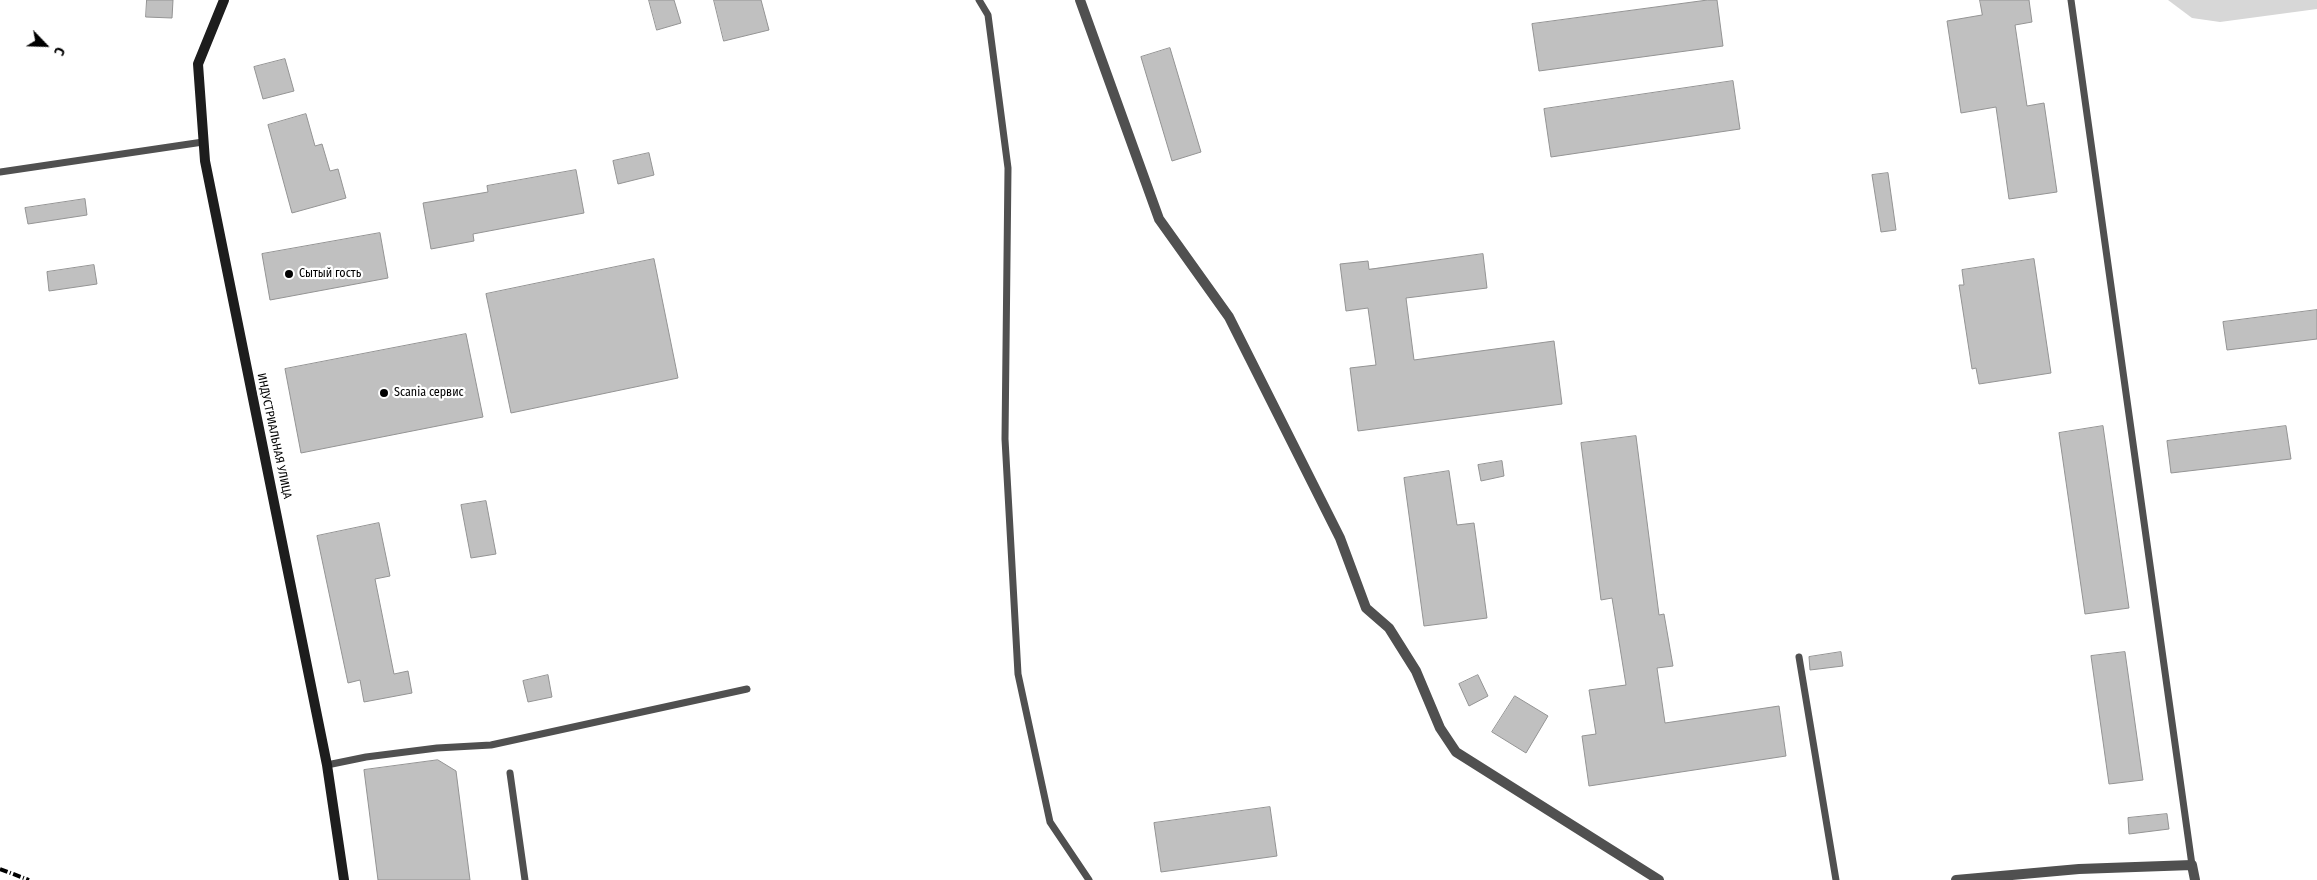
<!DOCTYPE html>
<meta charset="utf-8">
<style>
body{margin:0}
#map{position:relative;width:2317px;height:880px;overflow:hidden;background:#fff;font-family:"Fira Sans Condensed",sans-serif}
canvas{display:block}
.north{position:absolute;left:20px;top:20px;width:50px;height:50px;-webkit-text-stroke:4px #fff;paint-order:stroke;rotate:114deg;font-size:14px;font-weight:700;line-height:20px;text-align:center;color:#000}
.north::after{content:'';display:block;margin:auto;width:18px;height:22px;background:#000;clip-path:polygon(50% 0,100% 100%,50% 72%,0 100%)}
</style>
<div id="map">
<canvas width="2317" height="880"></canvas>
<div class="north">С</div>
</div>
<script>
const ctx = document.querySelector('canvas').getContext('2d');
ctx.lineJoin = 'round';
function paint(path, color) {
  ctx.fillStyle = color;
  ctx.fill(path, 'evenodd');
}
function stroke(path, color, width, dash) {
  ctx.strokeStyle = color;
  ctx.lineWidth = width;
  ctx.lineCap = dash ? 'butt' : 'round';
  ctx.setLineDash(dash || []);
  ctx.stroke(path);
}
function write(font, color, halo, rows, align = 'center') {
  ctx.font = font + ' "Fira Sans Condensed",sans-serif';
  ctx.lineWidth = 4.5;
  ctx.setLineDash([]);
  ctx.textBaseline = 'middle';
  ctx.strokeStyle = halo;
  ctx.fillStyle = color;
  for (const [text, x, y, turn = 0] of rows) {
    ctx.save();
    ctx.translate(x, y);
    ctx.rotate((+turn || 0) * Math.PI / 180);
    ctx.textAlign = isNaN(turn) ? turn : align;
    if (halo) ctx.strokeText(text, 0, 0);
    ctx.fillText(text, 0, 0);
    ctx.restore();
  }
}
const green = new Path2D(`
 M 2168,0 L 2317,0 L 2317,9 L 2220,22 L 2192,18 Z`);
const building = new Path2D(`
 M 147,0 L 173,0 L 172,18 L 146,17 Z
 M 649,0 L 674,0 L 681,23 L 657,30 Z
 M 714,0 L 761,0 L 769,30 L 724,41 Z
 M 1708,0 L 1717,0 L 1723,46 L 1539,71 L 1532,24 Z
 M 1980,0 L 2029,0 L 2032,22 L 2015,25 L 2027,106 L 2044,103 L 2057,192 L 2009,199 L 1996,107 L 1961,113 L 1947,21 L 1982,15 Z
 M 1170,48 L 1201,152 L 1172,161 L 1141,57 Z
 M 285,59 L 294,91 L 263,99 L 254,67 Z
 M 1733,81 L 1740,129 L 1551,157 L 1544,109 Z
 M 306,114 L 315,146 L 322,144 L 330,171 L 338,169 L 346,198 L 292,213 L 268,125 Z
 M 649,153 L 654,175 L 618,184 L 613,161 Z
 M 576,170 L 584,213 L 473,234 L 474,241 L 431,249 L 423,203 L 488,192 L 487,186 Z
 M 1888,173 L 1896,230 L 1881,232 L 1872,175 Z
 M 85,199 L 87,215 L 28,224 L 25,208 Z
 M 380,233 L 388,278 L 270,300 L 262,254 Z
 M 1483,254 L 1487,288 L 1406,298 L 1414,360 L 1554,341 L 1562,404 L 1358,431 L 1350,368 L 1376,365 L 1368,308 L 1346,311 L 1340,264 L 1368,261 L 1369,269 Z
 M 654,259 L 678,378 L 511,413 L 486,294 Z
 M 2034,259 L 2051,373 L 1979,384 L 1976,368 L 1972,369 L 1959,285 L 1964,285 L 1962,270 Z
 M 94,265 L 97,284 L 49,291 L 47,272 Z
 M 2317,310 L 2317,339 L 2227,350 L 2223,322 Z
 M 466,334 L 483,417 L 301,453 L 285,369 Z
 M 2103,426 L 2129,608 L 2085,614 L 2059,433 Z
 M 2286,426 L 2291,459 L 2171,473 L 2167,441 Z
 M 1636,436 L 1659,615 L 1664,614 L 1673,666 L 1657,668 L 1665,723 L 1779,706 L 1786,756 L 1589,786 L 1582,736 L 1596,734 L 1589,690 L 1626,685 L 1612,598 L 1601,600 L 1581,443 Z
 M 1502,461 L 1504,476 L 1481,481 L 1478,465 Z
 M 1449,471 L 1457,525 L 1474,523 L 1487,618 L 1424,626 L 1404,478 Z
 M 486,501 L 496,554 L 471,558 L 461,505 Z
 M 379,523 L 390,576 L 375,579 L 394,674 L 408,671 L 412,693 L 364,702 L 360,680 L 348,683 L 317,536 Z
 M 1841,652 L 1843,666 L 1810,670 L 1809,657 Z
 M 2125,652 L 2143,780 L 2109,784 L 2091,656 Z
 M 548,675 L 552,697 L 528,702 L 523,681 Z
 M 1478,675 L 1488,696 L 1469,706 L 1459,684 Z
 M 1515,696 L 1548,716 L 1526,753 L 1492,732 Z
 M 438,760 L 456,771 L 470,880 L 378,880 L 364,770 Z
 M 1270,807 L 1277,856 L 1161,872 L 1154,823 Z
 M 2167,814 L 2169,829 L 2129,834 L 2128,818 Z`);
const lane = new Path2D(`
 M 979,0 L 988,15 L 1008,168 L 1005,439 L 1018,674 L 1050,822 L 1089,880
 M 2071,0 L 2192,865
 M 0,172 L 203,142
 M 1799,657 L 1836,880
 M 327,765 L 366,757 L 437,748 L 491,745 L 747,689
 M 510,773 L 525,880`);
const street = new Path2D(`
 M 1080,0 L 1159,219 L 1229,317 L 1340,538 L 1366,608 L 1389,628 L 1416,671 L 1440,728 L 1456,752 L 1659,880
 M 1956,880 L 2079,869 L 2192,865 L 2195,880`);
const secondary = new Path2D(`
 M 224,0 L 198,64 L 205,161 L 327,765 L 344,880`);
const rail = new Path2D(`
 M 0,869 L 29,880`);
const markers = [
 [289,274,5,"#000"],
 [384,393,5,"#000"]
];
const poiNames = [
 ["Сытый гость",299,274],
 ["Scania сервис",394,393]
];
const streetNames = [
 ["ИНДУСТРИАЛЬНАЯ УЛИЦА",274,436,78]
];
paint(green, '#d7d7d7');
paint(building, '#c0c0c0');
stroke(building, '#949494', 1);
stroke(lane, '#505050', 7);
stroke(street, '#505050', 10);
stroke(secondary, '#1d1d1d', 10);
stroke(rail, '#000', 4, [8, 2.5, 1, 2.5]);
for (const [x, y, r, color] of markers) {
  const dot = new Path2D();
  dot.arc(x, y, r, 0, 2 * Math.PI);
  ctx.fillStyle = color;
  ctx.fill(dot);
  stroke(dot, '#fff', 2);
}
write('12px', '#000', '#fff', poiNames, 'left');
write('12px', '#000', '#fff', streetNames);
</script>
